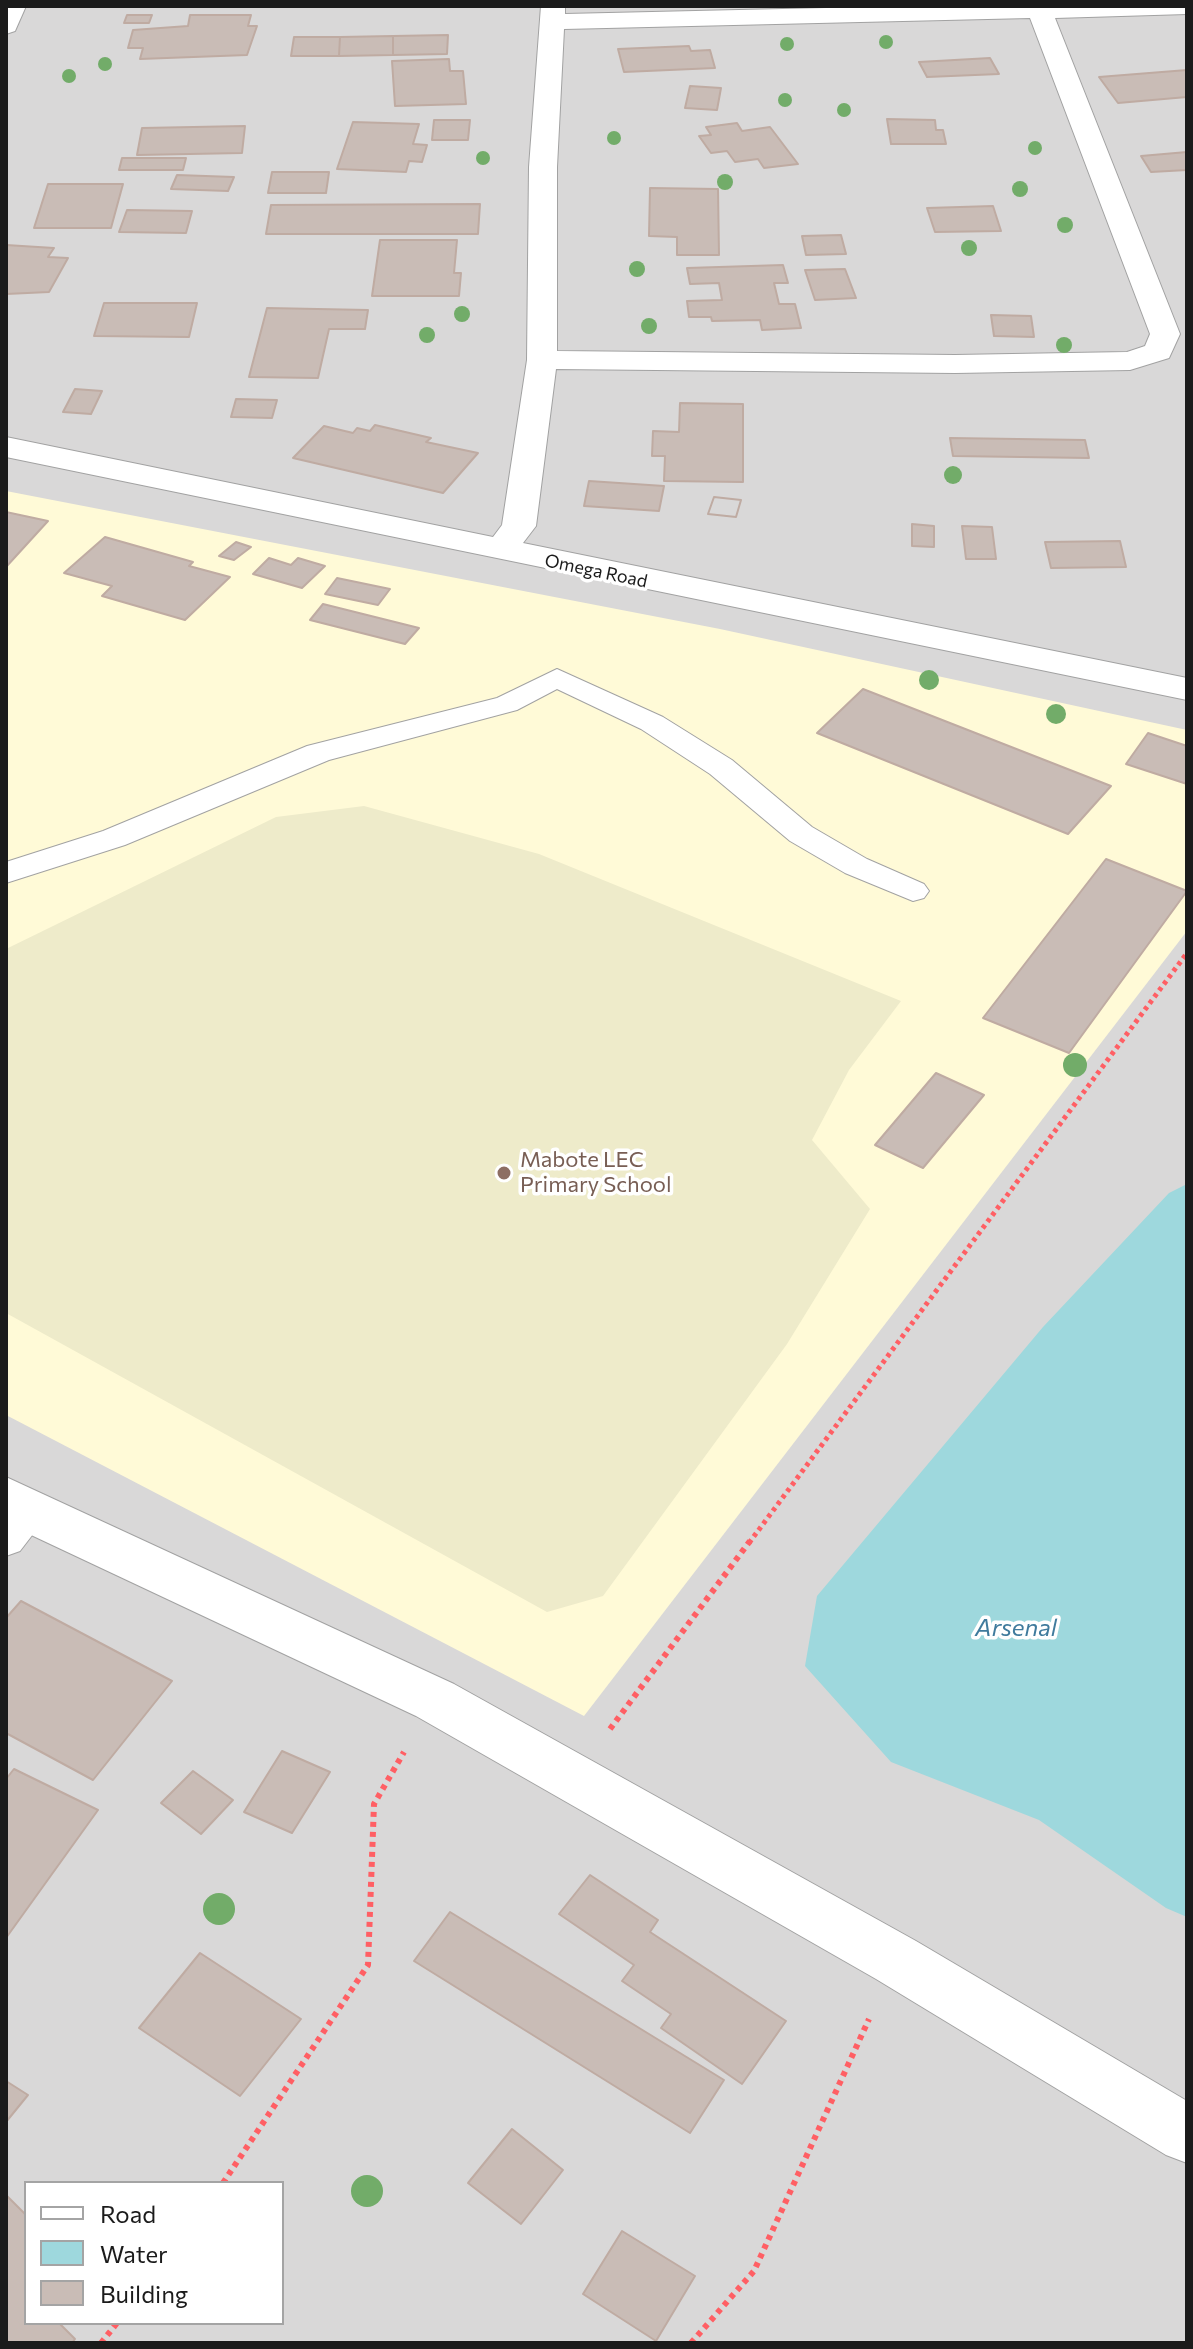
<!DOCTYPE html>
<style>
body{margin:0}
#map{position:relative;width:1193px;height:2349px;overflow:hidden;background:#ede7e0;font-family:Commissioner,sans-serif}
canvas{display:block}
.frame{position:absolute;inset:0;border:8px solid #1b1b1b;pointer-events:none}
.legend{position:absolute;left:24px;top:2181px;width:260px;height:144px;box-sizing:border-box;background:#fff;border:2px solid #a4a4a4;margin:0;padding:10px 14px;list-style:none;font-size:24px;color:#1b1b1b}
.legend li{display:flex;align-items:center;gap:16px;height:40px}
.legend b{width:40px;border:2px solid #a4a4a4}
</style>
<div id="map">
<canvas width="1193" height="2349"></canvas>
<div class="frame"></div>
<ul class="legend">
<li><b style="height:10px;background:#fff"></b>Road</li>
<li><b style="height:22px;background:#9ed8dd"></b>Water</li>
<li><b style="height:22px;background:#c9bcb6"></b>Building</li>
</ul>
</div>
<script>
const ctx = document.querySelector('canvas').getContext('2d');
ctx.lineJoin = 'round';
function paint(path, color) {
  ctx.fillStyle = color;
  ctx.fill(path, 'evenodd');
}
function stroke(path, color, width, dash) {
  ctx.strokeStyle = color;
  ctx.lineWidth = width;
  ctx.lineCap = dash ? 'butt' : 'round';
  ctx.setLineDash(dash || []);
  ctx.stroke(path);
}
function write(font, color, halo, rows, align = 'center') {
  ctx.font = font + ' Commissioner,sans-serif';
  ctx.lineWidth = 7;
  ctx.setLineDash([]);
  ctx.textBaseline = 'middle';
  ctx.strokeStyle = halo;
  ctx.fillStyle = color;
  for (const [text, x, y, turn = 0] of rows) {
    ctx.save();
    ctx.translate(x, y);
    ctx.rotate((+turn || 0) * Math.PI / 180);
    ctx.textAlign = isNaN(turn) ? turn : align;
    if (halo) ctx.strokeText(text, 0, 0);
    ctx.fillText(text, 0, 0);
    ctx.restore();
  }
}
const residential = new Path2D(`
 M 6,6 L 1187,6 L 1187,2343 L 6,2343 ZM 26,2183 L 282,2183 L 282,2323 L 26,2323 Z`);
const education = new Path2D(`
 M 6,491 L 720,629 L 1187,730 L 1187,931 L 584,1716 L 6,1415 Z`);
const farmland = new Path2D(`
 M 364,806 L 539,854 L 901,1001 L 849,1070 L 812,1140 L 870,1209 L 787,1344 L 603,1596 L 547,1612 L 6,1313 L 6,949 L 276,817 Z`);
const water = new Path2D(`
 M 1187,1184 L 1187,1917 L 1166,1908 L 1039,1820 L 891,1762 L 805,1666 L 817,1596 L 1043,1327 L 1169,1193 Z`);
const building = new Path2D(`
 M 127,15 L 152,15 L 149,23 L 124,23 Z
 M 190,15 L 251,15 L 248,26 L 257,26 L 247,55 L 140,59 L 143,48 L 128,48 L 133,30 L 188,26 Z
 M 448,35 L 447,54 L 393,55 L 393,36 Z
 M 393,36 L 393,55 L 339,56 L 340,37 Z
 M 294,37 L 340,37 L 339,56 L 291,56 Z
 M 689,46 L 691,51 L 710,50 L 715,68 L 624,72 L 618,49 Z
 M 990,58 L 999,74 L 927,77 L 919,62 Z
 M 449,59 L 450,71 L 463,71 L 466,104 L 395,106 L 392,61 Z
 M 1187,70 L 1187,97 L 1118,103 L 1099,77 Z
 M 690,86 L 721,88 L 717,110 L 685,108 Z
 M 887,119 L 935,120 L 936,130 L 943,130 L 946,144 L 891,144 Z
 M 434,120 L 470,120 L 468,140 L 432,140 Z
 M 353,122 L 419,124 L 413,144 L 427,145 L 422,162 L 409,161 L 406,172 L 337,169 Z
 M 737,123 L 742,131 L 770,127 L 798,164 L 764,168 L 758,159 L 735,162 L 727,151 L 711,153 L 699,136 L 711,135 L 706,127 Z
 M 245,126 L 242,153 L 137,155 L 142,128 Z
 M 1187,152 L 1187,170 L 1151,172 L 1141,156 Z
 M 122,158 L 186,158 L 183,170 L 119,170 Z
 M 272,172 L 329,172 L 326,193 L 268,193 Z
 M 177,175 L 234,177 L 228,191 L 171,189 Z
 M 48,184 L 123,184 L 111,228 L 34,228 Z
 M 650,188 L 718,189 L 719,255 L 677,255 L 677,237 L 649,236 Z
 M 480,204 L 478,234 L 266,234 L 271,205 Z
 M 993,206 L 1001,231 L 935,232 L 927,208 Z
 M 127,210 L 192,211 L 186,233 L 119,232 Z
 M 841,235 L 846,254 L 806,255 L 802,236 Z
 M 380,240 L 457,240 L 454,273 L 461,273 L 459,296 L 372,296 Z
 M 6,245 L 54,248 L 48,257 L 68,258 L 49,292 L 6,294 Z
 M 783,265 L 788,283 L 774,283 L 779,304 L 795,304 L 801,328 L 762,330 L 760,320 L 712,321 L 711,317 L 689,317 L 687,301 L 722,300 L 719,283 L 690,284 L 687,268 Z
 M 845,269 L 856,298 L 815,300 L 805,270 Z
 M 104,303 L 197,303 L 189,337 L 94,336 Z
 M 267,308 L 368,310 L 365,329 L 329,329 L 318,378 L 249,377 Z
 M 991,315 L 1031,316 L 1034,337 L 994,336 Z
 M 75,389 L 102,391 L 91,414 L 63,412 Z
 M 236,399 L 277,400 L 272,418 L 231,417 Z
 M 680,403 L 743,404 L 743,482 L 664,481 L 665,456 L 652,456 L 653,431 L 679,432 Z
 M 375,425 L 431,438 L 426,442 L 478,453 L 443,493 L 293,458 L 324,426 L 353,433 L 357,428 L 370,431 Z
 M 950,438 L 1085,440 L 1089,458 L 953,456 Z
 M 589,481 L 664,486 L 659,511 L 584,506 Z
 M 714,497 L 741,500 L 736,517 L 708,514 Z
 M 714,497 L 741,500 L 736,517 L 708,514 Z
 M 6,512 L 48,521 L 6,567 Z
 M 912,524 L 934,526 L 934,547 L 912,546 Z
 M 962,526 L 992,527 L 996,559 L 966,559 Z
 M 105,537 L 193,562 L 189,566 L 230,577 L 185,620 L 102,596 L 112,586 L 64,573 Z
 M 1120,541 L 1126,567 L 1051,568 L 1045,542 Z
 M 236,542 L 251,547 L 234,560 L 219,556 Z
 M 269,558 L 291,565 L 298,558 L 325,566 L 302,588 L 253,574 Z
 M 337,578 L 390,589 L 378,605 L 325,594 Z
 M 323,604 L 419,628 L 405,644 L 310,620 Z
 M 863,689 L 1111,786 L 1068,834 L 817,733 Z
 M 1148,733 L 1187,746 L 1187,784 L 1126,764 Z
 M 1106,859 L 1187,891 L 1069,1053 L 983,1018 Z
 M 936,1073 L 984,1095 L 923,1168 L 875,1145 Z
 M 21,1601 L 172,1681 L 93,1780 L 6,1733 L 6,1618 Z
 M 282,1751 L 330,1772 L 292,1833 L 244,1812 Z
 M 14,1769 L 98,1810 L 6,1938 L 6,1779 Z
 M 193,1771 L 233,1800 L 201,1834 L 161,1803 Z
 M 590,1875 L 658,1920 L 650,1932 L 786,2021 L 742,2084 L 661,2028 L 671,2014 L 622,1981 L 634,1965 L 559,1914 Z
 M 450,1912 L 724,2080 L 690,2133 L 414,1961 Z
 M 200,1953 L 301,2019 L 240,2096 L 139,2028 Z
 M 6,2081 L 28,2095 L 6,2122 Z
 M 512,2129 L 563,2170 L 521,2224 L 468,2183 Z
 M 6,2195 L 26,2215 L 26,2323 L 59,2323 L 75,2339 L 72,2343 L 6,2343 Z
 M 622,2231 L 695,2276 L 656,2341 L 583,2294 Z`);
const pathFar1 = new Path2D(`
 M 749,1543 L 1187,953`);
const path = new Path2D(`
 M 610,1729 L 750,1541
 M 223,2183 L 368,1965 L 374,1804 L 404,1752
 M 101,2343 L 117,2323
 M 691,2343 L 754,2271 L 869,2019`);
const service = new Path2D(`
 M 557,669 L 663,717 L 732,760 L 812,827 L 867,859 L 924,884 L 929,891 L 924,898 L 913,901 L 845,873 L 790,841 L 710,774 L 641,729 L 557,689 L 517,710 L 329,760 L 125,845 L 6,883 L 6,862 L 103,831 L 307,746 L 497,698 Z
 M 30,1496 L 44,1500 L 50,1512 L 20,1551 L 6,1556 L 6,1511 L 16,1500 Z`);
const minor = new Path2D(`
 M 541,6 L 565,6 L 565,14 L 913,6 L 1187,6 L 1187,14 L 1055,18 L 1180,334 L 1169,358 L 1130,370 L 955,373 L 556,369 L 536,526 L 523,543 L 1187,678 L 1187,700 L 6,457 L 6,437 L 493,537 L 502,525 L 527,360 L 529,167 ZM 1030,18 L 1150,334 L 1145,346 L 1127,352 L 955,355 L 557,351 L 557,167 L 564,29 Z
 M 6,1477 L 454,1684 L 916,1941 L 1187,2101 L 1187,2163 L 1166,2155 L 876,1979 L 416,1716 L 12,1526 L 6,1522 Z`);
const tertiary = new Path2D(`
 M 6,6 L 26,6 L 15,31 L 6,34 Z`);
const trees = [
 [886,42,7],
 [787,44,7],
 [105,64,7],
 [69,76,7],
 [785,100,7],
 [844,110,7],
 [614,138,7],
 [1035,148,7],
 [483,158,7],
 [725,182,8],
 [1020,189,8],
 [1065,225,8],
 [969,248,8],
 [637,269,8],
 [462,314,8],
 [649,326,8],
 [427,335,8],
 [1064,345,8],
 [953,475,9],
 [929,680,10],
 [1056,714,10],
 [1075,1065,12],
 [219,1909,16],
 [367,2191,16]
];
const markers = [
 [504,1173,8,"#8d6e63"]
];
const farStreetnames = [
 ["Omega Road",596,571,12]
];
const educationNames = [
 ["Mabote LEC",520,1160],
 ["Primary School",520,1185]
];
const waterNames = [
 ["Arsenal",1016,1628]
];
paint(residential, '#d9d8d8');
paint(education, '#fffad7');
paint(farmland, '#eeebca');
paint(water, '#9ed8dd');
paint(building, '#c9bcb6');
stroke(building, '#bfaba2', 2);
stroke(service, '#a2a2a2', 2);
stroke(minor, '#a2a2a2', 2);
stroke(tertiary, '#a2a2a2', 2);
stroke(pathFar1, '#ff5f64', 5, [4, 4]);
stroke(path, '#ff5f64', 6, [5, 5]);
paint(service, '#fff');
paint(minor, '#fff');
paint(tertiary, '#fff');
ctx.fillStyle = '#72ac69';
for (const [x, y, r] of trees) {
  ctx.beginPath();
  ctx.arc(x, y, r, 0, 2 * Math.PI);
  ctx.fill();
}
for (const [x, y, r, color] of markers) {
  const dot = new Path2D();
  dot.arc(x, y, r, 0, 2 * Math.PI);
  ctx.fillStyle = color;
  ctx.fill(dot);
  stroke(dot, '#fff', 3);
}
write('18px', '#1b1b1b', '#fff', farStreetnames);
write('22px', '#785e54', '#fff', educationNames, 'left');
write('italic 24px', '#407b9d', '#fff', waterNames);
</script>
